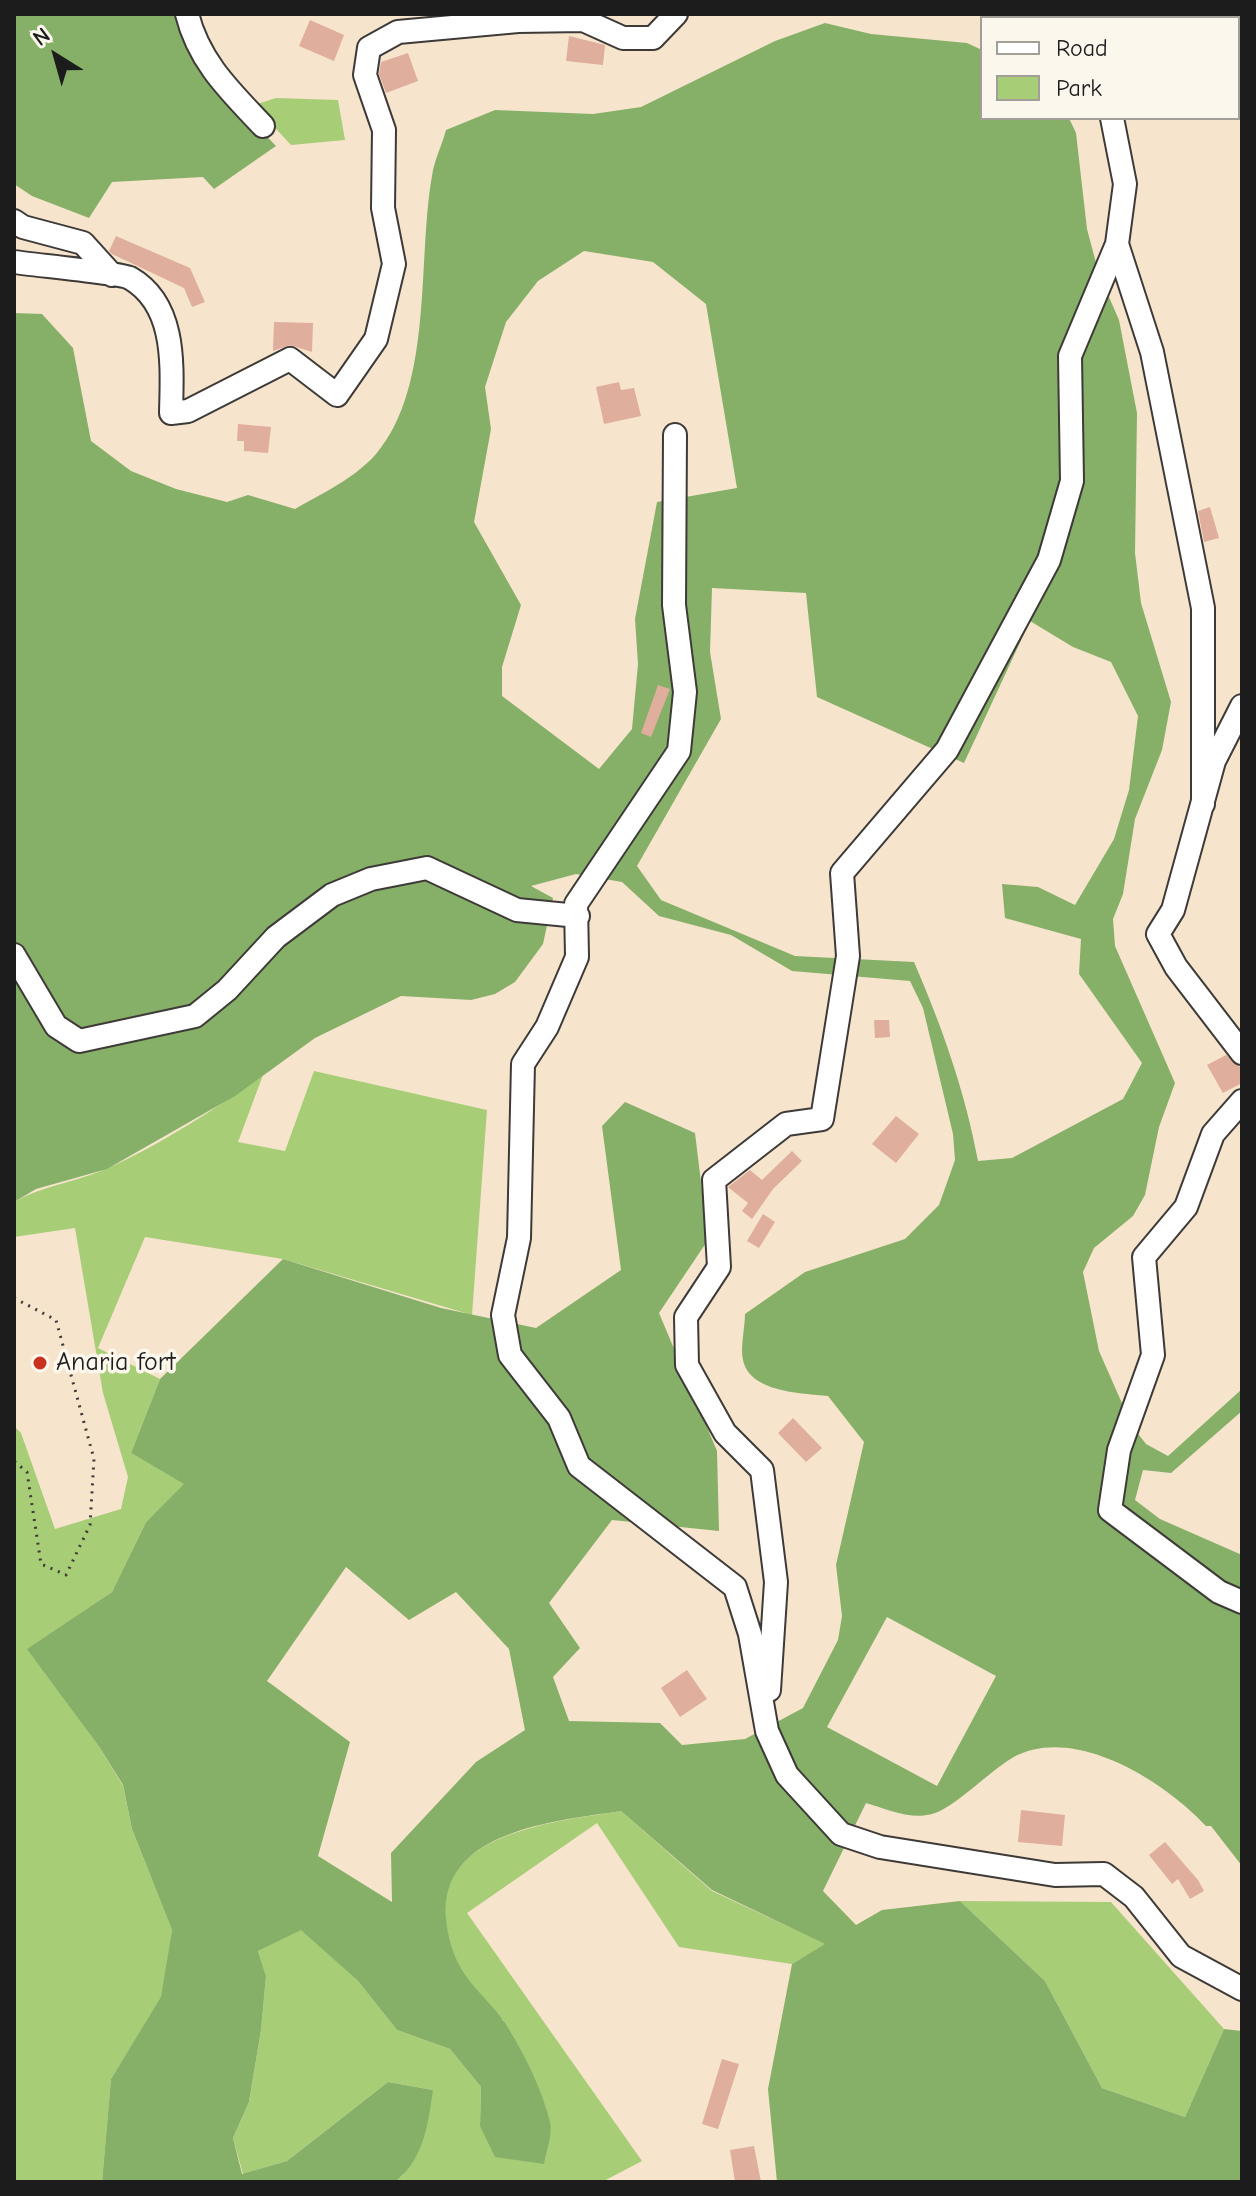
<!DOCTYPE html>
<style>
body{margin:0}
#map{position:relative;width:1256px;height:2196px;overflow:hidden;background:#f7e4cd;font-family:"Comic Neue",sans-serif}
canvas{display:block}
.frame{position:absolute;inset:0;border:16px solid #1c1c1c;pointer-events:none}
.legend{position:absolute;left:980px;top:16px;width:260px;height:104px;box-sizing:border-box;background:#fbf7ec;border:2px solid #a29f99;margin:0;padding:10px 14px;list-style:none;font-size:24px;color:#1c1c1c}
.legend li{display:flex;align-items:center;gap:16px;height:40px}
.legend b{width:40px;border:2px solid #a29f99}
.north{position:absolute;left:16px;top:16px;width:80px;height:80px;-webkit-text-stroke:6px #fbf7ec;paint-order:stroke;rotate:323deg;font-size:22px;font-weight:700;line-height:32px;text-align:center;color:#1c1c1c}
.north::after{content:'';display:block;margin:auto;width:28px;height:36px;background:#1c1c1c;clip-path:polygon(50% 0,100% 100%,50% 72%,0 100%)}
</style>
<div id="map">
<canvas width="1256" height="2196"></canvas>
<div class="frame"></div>
<ul class="legend">
<li><b style="height:10px;background:#fff"></b>Road</li>
<li><b style="height:22px;background:#a8cd77"></b>Park</li>
</ul>
<div class="north">N</div>
</div>
<script>
const ctx = document.querySelector('canvas').getContext('2d');
ctx.lineJoin = 'round';
function paint(path, color) {
  ctx.fillStyle = color;
  ctx.fill(path, 'evenodd');
}
function stroke(path, color, width, dash) {
  ctx.strokeStyle = color;
  ctx.lineWidth = width;
  ctx.lineCap = dash ? 'butt' : 'round';
  ctx.setLineDash(dash || []);
  ctx.stroke(path);
}
function write(font, color, halo, rows, align = 'center') {
  ctx.font = font + ' "Comic Neue",sans-serif';
  ctx.lineWidth = 7;
  ctx.setLineDash([]);
  ctx.textBaseline = 'middle';
  ctx.strokeStyle = halo;
  ctx.fillStyle = color;
  for (const [text, x, y, turn = 0] of rows) {
    ctx.save();
    ctx.translate(x, y);
    ctx.rotate((+turn || 0) * Math.PI / 180);
    ctx.textAlign = isNaN(turn) ? turn : align;
    if (halo) ctx.strokeText(text, 0, 0);
    ctx.fillText(text, 0, 0);
    ctx.restore();
  }
}
const green = new Path2D(`
 M 276,98 L 338,100 L 345,140 L 291,145 L 254,105 Z
 M 314,1071 L 487,1110 L 472,1315 L 283,1259 L 145,1237 L 98,1348 L 160,1379 L 131,1453 L 185,1484 L 146,1522 L 112,1592 L 28,1649 L 100,1748 L 123,1786 L 132,1829 L 172,1930 L 162,1997 L 111,2079 L 102,2182 L 14,2182 L 14,1426 L 21,1433 L 55,1529 L 121,1509 L 128,1477 L 103,1393 L 75,1228 L 14,1237 L 14,1202 C 44,1185 77,1182 108,1168 C 158,1146 219,1107 263,1075 L 238,1142 L 285,1151 Z
 M 621,1811 L 712,1891 L 826,1944 L 792,1964 L 679,1947 L 597,1823 L 467,1913 L 642,2161 L 602,2182 L 395,2182 L 403,2175 L 433,2090 L 388,2082 L 287,2161 L 243,2174 L 233,2138 L 249,2102 L 261,2030 L 266,1976 L 258,1951 L 301,1929 L 358,1981 L 397,2030 L 450,2049 L 481,2087 L 480,2126 L 504,2021 C 491,2006 475,1991 464,1974 C 453,1956 447,1937 445,1916 C 438,1831 561,1821 621,1811 Z
 M 960,1901 L 1111,1902 L 1224,2029 L 1185,2117 L 1102,2088 L 1045,1981 Z`);
const forest = new Path2D(`
 M 14,14 L 182,14 L 211,78 L 276,146 L 214,189 L 203,177 L 112,182 L 89,218 L 32,196 L 14,184 Z
 M 825,23 L 871,34 L 967,43 L 982,50 L 982,118 L 1069,118 L 1076,133 L 1087,229 L 1099,274 L 1119,320 L 1137,413 L 1135,553 L 1141,603 L 1171,702 L 1162,750 L 1135,819 L 1123,894 L 1113,919 L 1115,946 L 1175,1083 L 1159,1127 L 1145,1195 L 1133,1216 L 1094,1248 L 1083,1272 L 1099,1351 L 1132,1426 L 1146,1444 L 1168,1456 L 1242,1389 L 1242,1411 L 1171,1473 L 1143,1470 L 1135,1500 L 1160,1519 L 1242,1555 L 1242,1866 L 1211,1826 L 1206,1826 C 1164,1781 1073,1723 1012,1758 C 990,1771 953,1809 932,1814 C 910,1820 887,1809 866,1803 L 823,1891 L 856,1925 L 882,1910 L 960,1901 L 1045,1981 L 1102,2088 L 1185,2117 L 1224,2029 L 1242,2031 L 1242,2182 L 777,2182 L 768,2089 L 792,1964 L 825,1944 L 712,1890 L 621,1811 C 557,1821 438,1830 446,1919 C 448,1939 454,1959 466,1976 C 477,1992 494,2006 505,2023 C 523,2051 542,2089 550,2122 C 553,2134 546,2152 544,2164 L 495,2157 L 480,2126 L 481,2087 L 450,2049 L 397,2030 L 358,1981 L 301,1930 L 258,1951 L 266,1976 L 261,2030 L 249,2102 L 233,2138 L 242,2174 L 287,2161 L 388,2082 L 433,2090 C 428,2124 424,2159 395,2182 L 102,2182 L 111,2079 L 161,1997 L 172,1930 L 132,1829 L 123,1785 L 100,1748 L 27,1649 L 112,1592 L 146,1522 L 184,1484 L 131,1453 L 160,1379 L 283,1259 L 441,1308 L 536,1328 L 621,1270 L 602,1126 L 625,1102 L 695,1133 L 708,1240 L 659,1313 L 717,1451 L 719,1531 L 612,1520 L 549,1603 L 580,1648 L 553,1677 L 569,1721 L 660,1723 L 682,1745 L 745,1739 L 803,1708 L 838,1640 L 842,1616 L 836,1565 L 864,1442 L 828,1396 C 802,1393 750,1393 743,1360 C 740,1347 745,1328 745,1314 L 805,1272 L 905,1239 L 939,1205 L 955,1160 L 953,1134 L 923,1008 L 910,981 L 792,971 L 731,935 L 659,916 L 622,882 L 576,874 L 531,886 L 553,898 L 543,944 L 515,982 L 495,994 L 471,1000 L 401,996 L 315,1038 L 235,1096 L 107,1169 L 36,1189 L 14,1202 L 14,313 L 42,314 L 73,348 L 91,441 L 131,471 L 176,489 L 227,502 L 248,495 L 295,509 C 323,493 355,478 376,454 C 434,386 417,259 432,176 C 434,161 442,145 446,130 L 495,110 L 593,114 L 641,107 L 775,41 ZM 584,251 L 653,262 L 706,304 L 737,488 L 657,502 L 635,619 L 638,664 L 632,729 L 599,769 L 502,696 L 502,667 L 521,605 L 474,522 L 491,429 L 485,387 L 506,322 L 538,281 ZM 712,588 L 806,593 L 817,697 L 964,763 L 1030,621 L 1073,647 L 1111,662 L 1138,716 L 1129,790 L 1114,839 L 1075,905 L 1038,887 L 1002,884 L 1005,918 L 1081,939 L 1079,974 L 1142,1063 L 1123,1099 L 1012,1158 L 978,1161 C 965,1091 942,1027 914,962 L 795,956 L 661,900 L 637,866 L 721,719 L 710,652 ZM 346,1567 L 409,1620 L 456,1592 L 509,1649 L 525,1730 L 476,1762 L 391,1853 L 392,1902 L 318,1856 L 350,1742 L 267,1681 ZM 887,1617 L 996,1676 L 937,1786 L 827,1727 Z`);
const building = new Path2D(`
 M 310,20 L 344,35 L 334,61 L 299,46 Z
 M 569,36 L 605,45 L 603,65 L 566,61 Z
 M 408,53 L 418,81 L 386,93 L 379,74 L 381,62 Z
 M 116,236 L 190,268 L 205,302 L 192,307 L 184,288 L 112,254 L 109,251 Z
 M 274,322 L 313,323 L 312,352 L 290,345 L 273,351 Z
 M 619,382 L 621,390 L 634,388 L 641,416 L 604,424 L 596,387 Z
 M 238,424 L 271,427 L 268,453 L 244,451 L 244,441 L 237,441 Z
 M 1210,507 L 1219,538 L 1204,542 L 1198,511 Z
 M 658,685 L 670,689 L 651,737 L 641,733 Z
 M 874,1020 L 889,1020 L 890,1037 L 875,1038 Z
 M 1226,1055 L 1240,1067 L 1242,1083 L 1223,1093 L 1207,1065 Z
 M 896,1116 L 919,1134 L 896,1163 L 872,1144 Z
 M 792,1151 L 802,1161 L 773,1189 L 752,1219 L 742,1211 L 748,1203 L 728,1187 L 750,1170 L 762,1180 Z
 M 763,1214 L 775,1222 L 759,1248 L 747,1241 Z
 M 793,1418 L 822,1448 L 806,1462 L 778,1433 Z
 M 687,1670 L 707,1699 L 680,1717 L 661,1688 Z
 M 1021,1810 L 1065,1815 L 1062,1846 L 1018,1842 Z
 M 1165,1842 L 1198,1880 L 1204,1891 L 1190,1899 L 1178,1879 L 1172,1884 L 1149,1855 Z
 M 722,2059 L 739,2064 L 718,2129 L 702,2124 Z
 M 754,2146 L 761,2182 L 735,2182 L 730,2150 Z`);
const path = new Path2D(`
 M 14,1298 L 56,1320 L 94,1459 L 90,1525 L 66,1575 L 41,1564 L 27,1472 L 14,1461`);
const minor = new Path2D(`
 M 187,14 C 199,62 230,91 263,126
 M 1010,14 L 1016,18
 M 1218,14 L 1221,18
 M 1238,44 L 1242,51
 M 1112,118 L 1125,184 L 1117,244 L 1152,352 L 1203,608 L 1203,804
 M 14,221 L 23,227 L 83,243 L 112,275
 M 14,262 C 34,265 120,273 130,278 C 177,305 172,367 171,413 L 188,411 L 290,359 L 337,395 L 376,339 L 394,264 L 383,208 L 384,130 L 365,75 L 369,48 L 398,32 L 518,21 L 583,20 L 623,38 L 653,38 L 676,14
 M 675,435 L 674,605 L 685,692 L 679,751 L 576,904 L 577,957 L 547,1027 L 523,1064 L 519,1238 L 503,1315 L 510,1355 L 559,1418 L 579,1466 L 735,1587 L 750,1634 L 767,1731 L 787,1775 L 841,1834 L 880,1847 L 1055,1875 L 1104,1874 L 1134,1897 L 1181,1956 L 1242,1989
 M 1242,706 L 1214,761 L 1173,910 L 1158,934 L 1176,967 L 1242,1053
 M 14,955 L 56,1026 L 79,1041 L 195,1016 L 227,990 L 276,937 L 332,895 L 371,879 L 427,868 L 517,910 L 578,916
 M 1242,1101 L 1213,1134 L 1186,1207 L 1144,1257 L 1153,1355 L 1119,1450 L 1110,1510 L 1219,1592 L 1242,1602
 M 769,1690 L 776,1582 L 762,1470 L 725,1433 L 687,1365 L 686,1317 L 719,1267 L 714,1180 L 786,1124 L 822,1119 L 848,956 L 842,873 L 947,750 L 1049,560 L 1072,481 L 1070,356 L 1117,244`);
const markers = [
 [40,1363,8,"#c8321e"]
];
const poiNames = [
 ["Anaria fort",56,1363]
];
paint(green, '#a8cd77');
paint(forest, '#86b068');
paint(building, '#dfae9c');
stroke(minor, '#3d3a37', 26);
stroke(path, '#3d3a37', 3, [2, 6]);
stroke(minor, '#fff', 22);
for (const [x, y, r, color] of markers) {
  const dot = new Path2D();
  dot.arc(x, y, r, 0, 2 * Math.PI);
  ctx.fillStyle = color;
  ctx.fill(dot);
  stroke(dot, '#fbf7ec', 3);
}
write('26px', '#1c1c1c', '#fbf7ec', poiNames, 'left');
</script>
